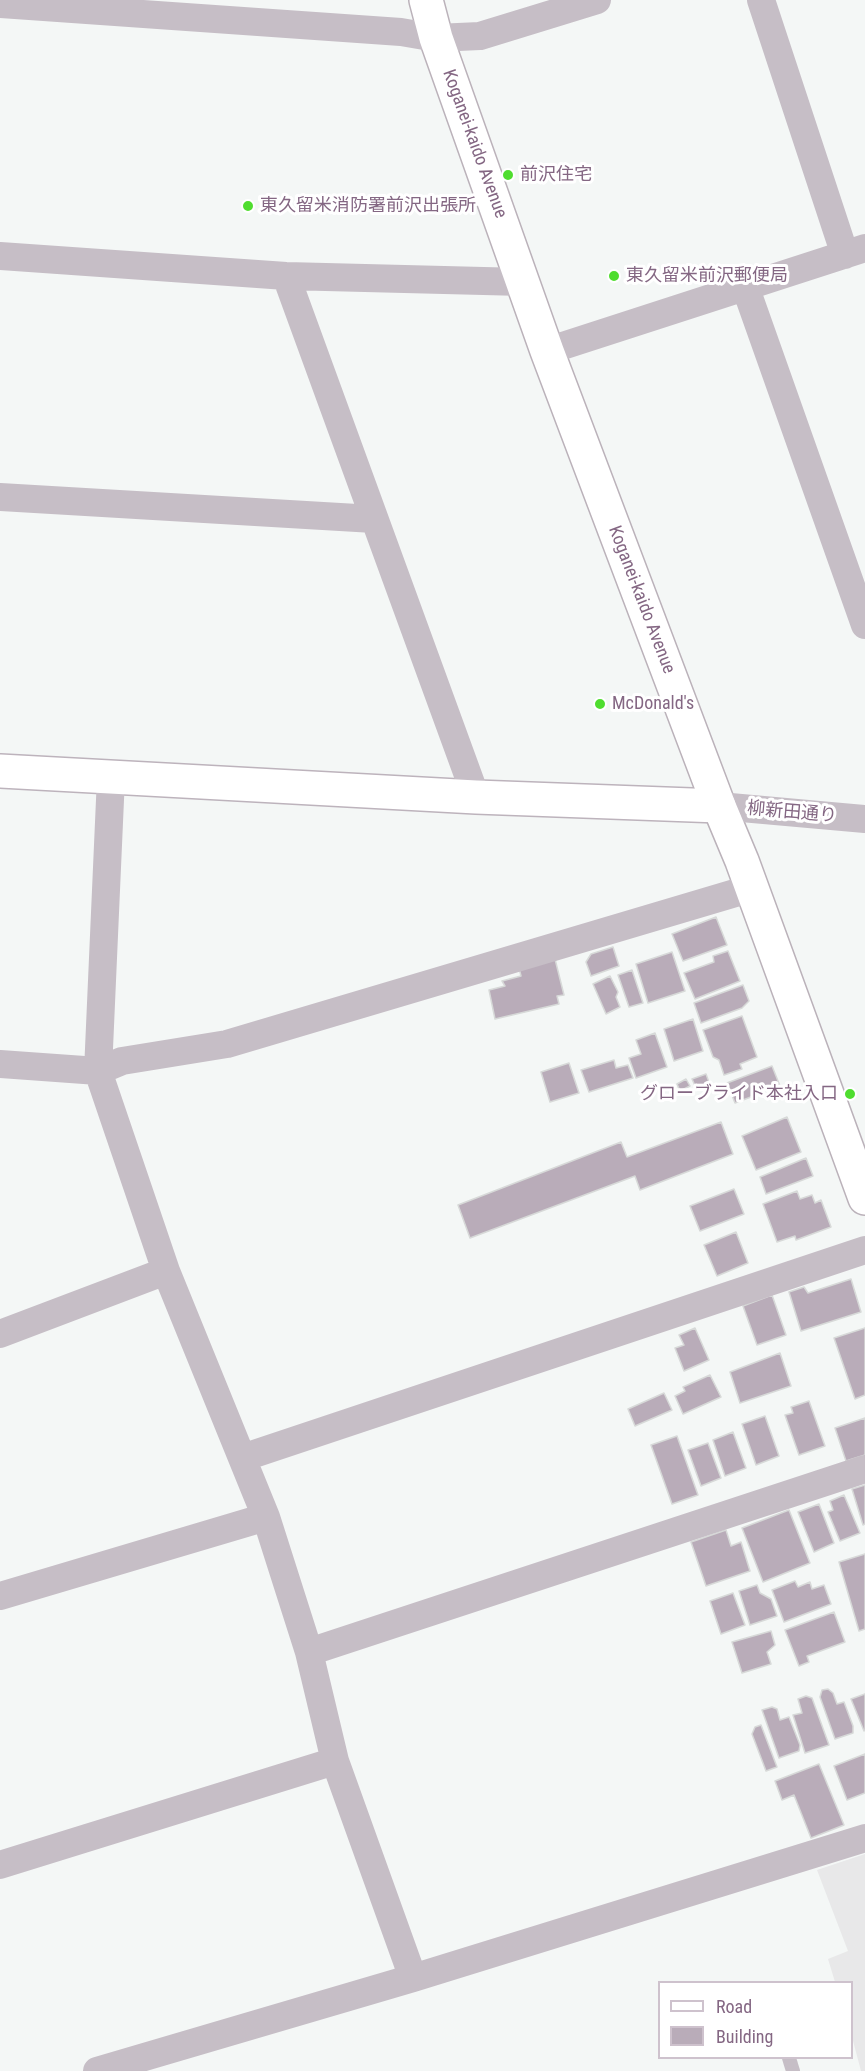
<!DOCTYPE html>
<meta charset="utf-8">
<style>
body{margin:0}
#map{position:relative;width:865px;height:2071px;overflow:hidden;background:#f4f7f6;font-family:"Roboto Condensed",sans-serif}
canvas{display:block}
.legend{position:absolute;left:658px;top:1981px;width:195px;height:78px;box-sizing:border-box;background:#fff;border:2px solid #cec2cd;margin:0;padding:8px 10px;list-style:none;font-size:18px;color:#846783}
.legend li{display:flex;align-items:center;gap:12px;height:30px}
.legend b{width:30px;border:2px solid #cec2cd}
</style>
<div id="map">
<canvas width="865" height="2071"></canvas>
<ul class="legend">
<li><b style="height:8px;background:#fff"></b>Road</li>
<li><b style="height:16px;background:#b9acb9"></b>Building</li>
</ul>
</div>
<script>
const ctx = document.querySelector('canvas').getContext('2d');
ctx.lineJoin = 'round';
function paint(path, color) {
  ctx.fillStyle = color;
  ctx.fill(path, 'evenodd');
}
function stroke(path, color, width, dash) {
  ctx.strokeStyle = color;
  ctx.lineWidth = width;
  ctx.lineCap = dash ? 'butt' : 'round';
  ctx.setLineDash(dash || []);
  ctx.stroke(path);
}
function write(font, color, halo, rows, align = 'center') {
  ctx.font = font + ' "Roboto Condensed","Noto Sans JP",sans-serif';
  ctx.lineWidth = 6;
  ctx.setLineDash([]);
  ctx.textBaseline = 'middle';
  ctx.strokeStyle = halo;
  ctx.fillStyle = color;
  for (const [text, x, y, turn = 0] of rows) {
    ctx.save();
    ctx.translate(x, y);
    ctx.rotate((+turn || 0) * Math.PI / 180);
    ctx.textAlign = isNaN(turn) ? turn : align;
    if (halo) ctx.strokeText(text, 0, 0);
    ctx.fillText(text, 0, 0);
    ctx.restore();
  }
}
const built = new Path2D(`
 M 865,1854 L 865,2071 L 861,2071 L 852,2037 L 852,1982 L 835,1982 L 828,1959 L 848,1951 L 817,1870 Z`);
const building = new Path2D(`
 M 716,917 L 727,945 L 683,961 L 672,934 Z
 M 613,947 L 619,966 L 591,976 L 586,962 L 591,954 Z
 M 728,951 L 740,981 L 695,999 L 684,973 L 714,962 L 713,956 Z
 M 672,952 L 685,991 L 648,1003 L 636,964 Z
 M 555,959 L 564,995 L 557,996 L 559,1004 L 495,1019 L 489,990 L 505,986 L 502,981 L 521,976 L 519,968 Z
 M 632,970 L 643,1003 L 629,1007 L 618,975 Z
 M 610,976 L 618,992 L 616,997 L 620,1007 L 606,1014 L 593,984 Z
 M 743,985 L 749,1001 L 742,1008 L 701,1023 L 694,1003 Z
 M 742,1016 L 757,1057 L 740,1064 L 742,1069 L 724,1075 L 719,1060 L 713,1057 L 703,1030 Z
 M 693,1019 L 703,1051 L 674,1061 L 664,1029 Z
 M 655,1033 L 667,1067 L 636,1078 L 629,1058 L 641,1054 L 636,1040 Z
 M 614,1060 L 616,1068 L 628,1065 L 633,1078 L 589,1092 L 581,1070 Z
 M 569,1063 L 579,1093 L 550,1102 L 541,1072 Z
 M 772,1066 L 780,1086 L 735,1103 L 727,1083 Z
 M 706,1074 L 710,1085 L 697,1090 L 692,1079 Z
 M 686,1079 L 690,1086 L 680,1091 L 677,1084 Z
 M 787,1117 L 801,1152 L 756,1170 L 742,1136 Z
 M 721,1122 L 733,1154 L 640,1190 L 635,1176 L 470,1238 L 458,1205 L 621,1142 L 627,1157 Z
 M 806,1158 L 813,1176 L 766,1194 L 760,1177 Z
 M 734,1189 L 744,1214 L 700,1231 L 690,1206 Z
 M 797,1191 L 800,1199 L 812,1195 L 815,1203 L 821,1200 L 831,1227 L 796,1240 L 795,1236 L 777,1242 L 763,1204 Z
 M 736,1232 L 748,1263 L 717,1276 L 704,1245 Z
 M 851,1279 L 861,1312 L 801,1331 L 789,1292 L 804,1287 L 808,1293 Z
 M 772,1295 L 786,1335 L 757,1345 L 743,1306 Z
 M 695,1328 L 709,1360 L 684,1371 L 675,1348 L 684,1345 L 679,1335 Z
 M 865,1328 L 865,1395 L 855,1399 L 834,1338 Z
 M 780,1353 L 791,1386 L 740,1403 L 730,1372 Z
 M 710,1375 L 721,1397 L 683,1414 L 675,1396 L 685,1391 L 683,1387 Z
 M 664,1393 L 672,1410 L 635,1426 L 628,1409 Z
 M 809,1401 L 825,1446 L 799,1455 L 785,1415 L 793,1413 L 791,1407 Z
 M 765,1416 L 779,1456 L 756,1465 L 742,1424 Z
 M 865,1418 L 865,1455 L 846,1461 L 835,1428 Z
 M 733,1432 L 746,1468 L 725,1476 L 713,1440 Z
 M 677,1436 L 698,1495 L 672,1504 L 651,1445 Z
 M 708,1443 L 721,1478 L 701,1486 L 688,1450 Z
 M 865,1485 L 865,1524 L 863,1525 L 852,1489 Z
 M 844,1495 L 860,1533 L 840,1541 L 828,1512 L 833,1510 L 830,1501 Z
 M 819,1504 L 834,1543 L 814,1552 L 798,1512 Z
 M 789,1510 L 810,1563 L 763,1582 L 742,1528 Z
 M 726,1530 L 731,1546 L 741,1542 L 750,1571 L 706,1586 L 691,1542 Z
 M 865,1554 L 865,1629 L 859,1631 L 839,1562 Z
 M 795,1581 L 798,1587 L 810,1582 L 812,1589 L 824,1585 L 831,1604 L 784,1622 L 772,1590 Z
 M 757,1585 L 760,1593 L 771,1599 L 777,1616 L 750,1625 L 739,1591 Z
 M 733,1593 L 745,1625 L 721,1634 L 710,1601 Z
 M 834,1612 L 845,1642 L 807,1656 L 809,1662 L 799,1666 L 785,1630 Z
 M 771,1631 L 775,1645 L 767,1652 L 771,1664 L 742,1673 L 732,1642 Z
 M 828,1689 L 833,1693 L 837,1704 L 844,1702 L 853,1726 L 853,1733 L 835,1739 L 820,1697 L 822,1690 Z
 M 865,1694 L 865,1730 L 864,1731 L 851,1699 Z
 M 806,1696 L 812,1698 L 829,1745 L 805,1753 L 793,1715 L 802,1713 L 798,1699 Z
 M 772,1707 L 777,1709 L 780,1720 L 789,1717 L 800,1745 L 799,1751 L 779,1758 L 762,1710 Z
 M 761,1725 L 777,1767 L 766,1771 L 752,1734 L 755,1727 Z
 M 865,1754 L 865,1793 L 847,1800 L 834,1766 Z
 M 819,1764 L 844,1825 L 811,1838 L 794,1795 L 782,1800 L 775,1781 Z`);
const lane = new Path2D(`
 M 789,2058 L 793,2071`);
const street = new Path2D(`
 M 761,0 L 845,255
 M 0,4 L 401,32 L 436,38 L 480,36 L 597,0
 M 0,256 L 286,276 L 523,282
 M 286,276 L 476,797
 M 745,286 L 865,625
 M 547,351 L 865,248
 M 0,497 L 374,519
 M 111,777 L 98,1071 L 166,1271 L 266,1517 L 309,1652 L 335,1761 L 413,1978
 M 719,806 L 865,819
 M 0,1064 L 98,1071 L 122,1061 L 227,1044 L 752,888
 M 0,1334 L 166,1271
 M 242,1458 L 865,1250
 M 0,1596 L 266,1517
 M 309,1652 L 865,1469
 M 0,1865 L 335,1761
 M 97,2071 L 413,1978 L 865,1838`);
const secondary = new Path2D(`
 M 0,771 L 476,797 L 719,806`);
const primary = new Path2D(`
 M 426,0 L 436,38 L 547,351 L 719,806 L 742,861 L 865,1198`);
const markers = [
 [508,175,6,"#4fdd2f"],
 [248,206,6,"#4fdd2f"],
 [614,276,6,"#4fdd2f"],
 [600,704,6,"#4fdd2f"],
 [850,1094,6,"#4fdd2f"]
];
const streetNames = [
 ["Koganei-kaido Avenue",474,144,70],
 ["Koganei-kaido Avenue",641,600,69],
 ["柳新田通り",792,813,5]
];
const poiNames = [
 ["前沢住宅",520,175],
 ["東久留米消防署前沢出張所",260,206],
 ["東久留米前沢郵便局",626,276],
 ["McDonald's",612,704],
 ["グローブライド本社入口",838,1094,"right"]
];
paint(built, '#e8e8e9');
paint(building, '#b9acb9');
stroke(building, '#d7d9d8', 1.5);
stroke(secondary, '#bdb3bc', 36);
stroke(primary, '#bbb2ba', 36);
stroke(lane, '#c6bec6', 14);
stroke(street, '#c6bec6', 28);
stroke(secondary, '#fff', 33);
stroke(primary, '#fff', 33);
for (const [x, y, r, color] of markers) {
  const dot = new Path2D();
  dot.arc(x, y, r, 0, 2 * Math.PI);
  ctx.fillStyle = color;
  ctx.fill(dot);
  stroke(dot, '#fff', 2);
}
write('18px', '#846783', '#fff', streetNames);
write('18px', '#846783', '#fff', poiNames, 'left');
</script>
